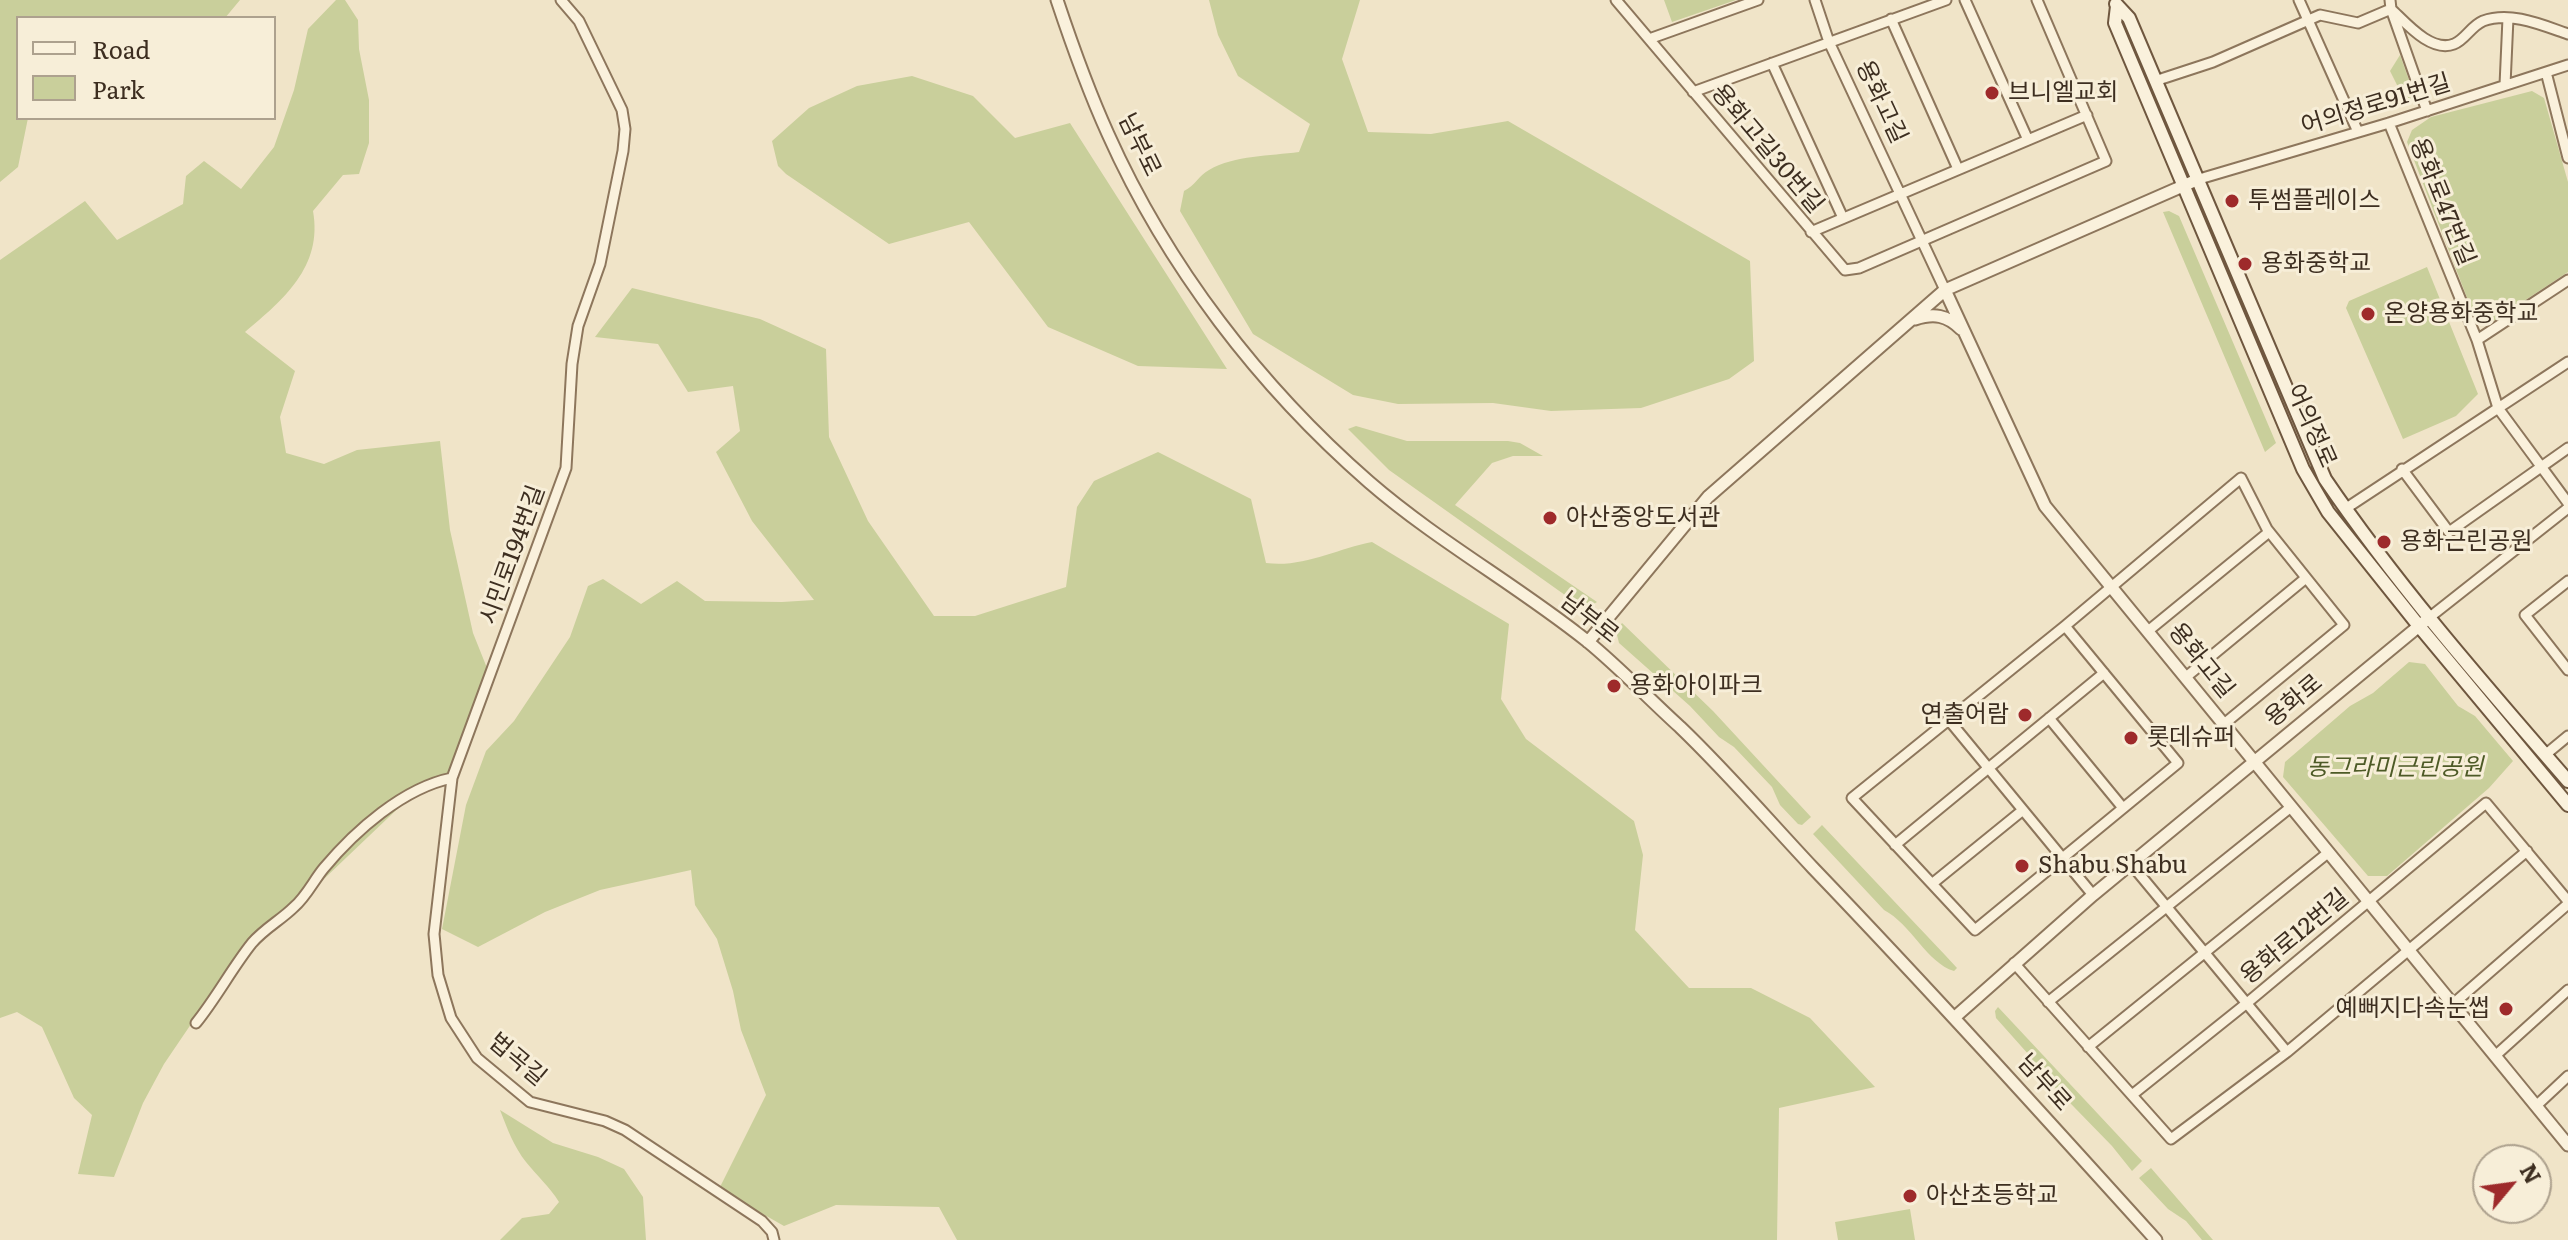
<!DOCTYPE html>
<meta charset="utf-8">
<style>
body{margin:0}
#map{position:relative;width:2568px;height:1240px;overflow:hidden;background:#f0e4c8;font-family:Literata,serif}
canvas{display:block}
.legend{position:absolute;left:16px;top:16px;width:260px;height:104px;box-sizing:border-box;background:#f7eed8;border:2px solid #ada18e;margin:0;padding:10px 14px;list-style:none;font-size:24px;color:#3d2e20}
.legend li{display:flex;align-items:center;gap:16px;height:40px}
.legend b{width:40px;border:2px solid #ada18e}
.north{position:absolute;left:2472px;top:1144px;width:80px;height:80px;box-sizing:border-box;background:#f7eed8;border:2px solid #ada18e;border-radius:50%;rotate:61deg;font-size:22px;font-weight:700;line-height:32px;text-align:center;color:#3d2e20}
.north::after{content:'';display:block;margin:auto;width:28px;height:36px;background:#9e2a2b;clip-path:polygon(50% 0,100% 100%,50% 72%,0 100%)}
</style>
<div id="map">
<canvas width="2568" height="1240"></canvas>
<ul class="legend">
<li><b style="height:10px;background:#faf1dc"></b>Road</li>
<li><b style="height:22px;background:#c9cf9b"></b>Park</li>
</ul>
<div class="north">N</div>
</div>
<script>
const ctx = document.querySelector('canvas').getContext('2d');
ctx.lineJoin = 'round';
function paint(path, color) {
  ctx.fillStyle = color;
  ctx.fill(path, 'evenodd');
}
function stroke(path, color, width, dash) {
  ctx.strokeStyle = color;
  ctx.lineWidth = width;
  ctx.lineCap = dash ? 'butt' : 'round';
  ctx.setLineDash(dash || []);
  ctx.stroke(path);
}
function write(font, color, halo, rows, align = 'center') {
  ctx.font = font + ' Literata,"Noto Sans KR",serif';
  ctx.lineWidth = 6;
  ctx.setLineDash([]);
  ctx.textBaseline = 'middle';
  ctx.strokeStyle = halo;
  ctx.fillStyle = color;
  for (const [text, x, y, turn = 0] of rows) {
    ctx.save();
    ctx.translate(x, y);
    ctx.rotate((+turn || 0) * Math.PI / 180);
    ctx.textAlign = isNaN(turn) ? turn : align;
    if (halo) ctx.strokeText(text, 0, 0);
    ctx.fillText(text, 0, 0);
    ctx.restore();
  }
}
const green = new Path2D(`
 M 0,0 L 240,0 L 225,18 L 18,18 L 18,118 L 28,118 L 18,167 L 0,182 Z
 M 336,0 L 345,0 L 358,20 L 359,49 L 369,100 L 369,143 L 359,174 L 343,175 L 313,211 C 323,267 283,300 245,332 L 295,371 L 280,417 L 286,453 L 324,464 L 357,450 L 440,441 L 450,530 L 473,633 L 487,668 L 472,728 L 456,771 L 411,796 L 242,957 L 206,1002 L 164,1064 L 143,1103 L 114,1177 L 78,1174 L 92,1115 L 74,1098 L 42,1027 L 17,1012 L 0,1018 L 0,260 L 85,201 L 117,240 L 183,204 L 186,176 L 204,161 L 241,189 L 274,147 L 294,90 L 308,29 Z
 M 1209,0 L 1360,0 L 1342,59 L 1368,132 L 1431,134 L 1508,121 L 1750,261 L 1754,361 L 1729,379 L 1641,408 L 1551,411 L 1493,403 L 1398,404 L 1353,395 L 1253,334 L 1180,211 L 1184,191 C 1195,186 1199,175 1209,170 C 1235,155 1270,156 1299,152 L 1310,124 L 1238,76 L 1218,35 Z
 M 1664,0 L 1736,0 L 1672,22 Z
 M 2400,55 L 2415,97 L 2412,104 L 2403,97 L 2390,71 Z
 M 912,76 L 973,96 L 1015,138 L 1070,123 L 1227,369 L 1138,366 L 1048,327 L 969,222 L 889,244 L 786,174 L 778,166 L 772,141 L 809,108 L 857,86 Z
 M 2532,91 L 2544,98 L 2568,182 L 2568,272 L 2489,324 L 2476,321 L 2407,142 L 2412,130 L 2431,117 Z
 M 2169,211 L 2179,216 L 2276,443 L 2265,452 L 2163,212 Z
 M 2427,267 L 2478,394 L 2456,416 L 2403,439 L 2346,308 L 2349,301 Z
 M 632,288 L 760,319 L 826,349 L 829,437 L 868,521 L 934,616 L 975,616 L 1066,587 L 1077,507 L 1094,481 L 1158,452 L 1251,499 L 1266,563 C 1303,568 1336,549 1372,542 L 1509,624 L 1501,699 L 1526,739 L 1634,821 L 1643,855 L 1635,930 L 1689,988 L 1751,988 L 1810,1018 L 1875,1087 L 1779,1108 L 1777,1240 L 957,1240 L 939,1207 L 836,1205 L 784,1226 L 719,1189 L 766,1095 L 741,1030 L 733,991 L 717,939 L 695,905 L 691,870 L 600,890 L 545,912 L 478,947 L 442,929 L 466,805 L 486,751 L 514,721 L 570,637 L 588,586 L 603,579 L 641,604 L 677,581 L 705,601 L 782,602 L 814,600 L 752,521 L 716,452 L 740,431 L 733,386 L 688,392 L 658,344 L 595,337 Z
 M 1356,426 L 1407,441 L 1508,441 L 1520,443 L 1543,456 L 1513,456 L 1492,463 L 1455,505 L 1597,602 L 1592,605 L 1579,605 L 1389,470 L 1348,429 Z
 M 1622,623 L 1713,711 L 1811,817 L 1802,825 L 1798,824 L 1780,805 L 1772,787 L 1734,747 L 1719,737 L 1690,706 L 1619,643 L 1616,631 Z
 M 2409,662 L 2425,664 L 2458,706 L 2475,716 L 2513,761 L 2489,788 L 2387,876 L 2368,876 L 2283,777 L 2285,762 L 2350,706 L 2373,693 Z
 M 1822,825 L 1945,955 L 1957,968 L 1954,971 C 1927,963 1911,924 1884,910 L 1813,834 Z
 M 1998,1007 L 2142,1161 L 2132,1171 L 2112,1146 L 2037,1069 L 2029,1055 L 1996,1018 L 1995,1011 Z
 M 500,1110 L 553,1143 L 598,1157 L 624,1169 L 643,1197 L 646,1240 L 500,1240 L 522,1218 L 549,1214 L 559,1202 C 550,1187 537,1176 526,1162 C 514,1147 507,1128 500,1110 Z
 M 2151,1168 L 2213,1240 L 2202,1240 L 2186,1221 L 2168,1209 L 2139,1178 Z
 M 1910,1209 L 1915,1240 L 1838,1240 L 1835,1222 Z`);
const minor = new Path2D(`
 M 561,0 L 579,21 L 622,110 L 625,129 L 623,151 L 600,264 L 578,326 L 572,364 L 566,468 L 452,778 L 434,934 L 438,975 L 451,1018 L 477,1058 L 530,1102 L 605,1121 L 625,1130 L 762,1221 L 772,1232 L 774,1240
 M 1616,0 L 1649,39 L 1758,0
 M 1815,0 L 1829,42 L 1945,290
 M 1965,0 L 2028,140
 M 2299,0 L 2358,132
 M 2390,0 L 2391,9 L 2427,111
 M 1891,19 L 1958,169
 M 1649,39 L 1845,270 L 1859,268 L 2106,161 L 2037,0
 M 1772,63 L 1843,218
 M 2546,72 L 2568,158
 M 2155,81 L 2213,62 L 2320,15 L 2358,23 L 2391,9 C 2406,23 2431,53 2454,44 C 2465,40 2471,26 2483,21 C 2511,11 2542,25 2568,34
 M 2505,85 L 2508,18
 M 1693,92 L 1946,0
 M 2389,123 L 2477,340 L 2498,408 L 2568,503
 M 2196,180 L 2389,123 L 2568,65
 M 1811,232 L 2087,115
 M 2477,340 L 2568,280
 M 2402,469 L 2449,532 L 2568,448
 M 2345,509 L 2568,362
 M 2568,581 L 2525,615 L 2568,670
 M 2430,617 L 2568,508
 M 2065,626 L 2178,763 L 1975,930 L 1852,798 L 2065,626 L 2241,478 L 2267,529 L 2344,625 L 2224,724
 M 2148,631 L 2269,532
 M 2186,677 L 2306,578
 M 2049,718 L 2123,808
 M 1948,719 L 2093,895
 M 2545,755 L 2568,736
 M 1895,845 L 2104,673
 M 2131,864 L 2287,1052
 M 1933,883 L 2023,810
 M 2014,963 L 2171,1139 L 2287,1052 L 2527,851
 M 2048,1002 L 2291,807
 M 2453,1004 L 2568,904
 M 196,1023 C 217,997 232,968 252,943 C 265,928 281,920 294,907 C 306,897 314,880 324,868 C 355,831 403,788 452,778
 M 2088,1047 L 2329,852
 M 2495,1056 L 2568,990
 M 2132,1095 L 2247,1003 L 2486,803 L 2568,901
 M 2536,1106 L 2568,1076`);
const tertiary = new Path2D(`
 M 1057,0 C 1072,45 1088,90 1108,134 C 1167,266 1260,387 1369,482 C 1437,541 1517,585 1587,641 C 1619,667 1649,699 1680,727 C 1726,771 1769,821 1813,868 C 1930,990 2043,1115 2156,1240
 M 1945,290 L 2045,506 L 2568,1145
 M 1915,319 C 1934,313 1947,315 1961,329
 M 1588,642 L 1708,497 L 1945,290 L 2192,182
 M 1955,1017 L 2093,895 L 2430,617`);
const secondary = new Path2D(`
 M 2116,4 L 2129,18 L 2325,479 C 2397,585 2484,684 2568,781
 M 2117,6 L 2115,23 L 2303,469 L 2328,512 L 2419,626 L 2568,805`);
const markers = [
 [1992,93,8,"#9e2a2b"],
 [2232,201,8,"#9e2a2b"],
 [2245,264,8,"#9e2a2b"],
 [2368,314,8,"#9e2a2b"],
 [1550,518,8,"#9e2a2b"],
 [2384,542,8,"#9e2a2b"],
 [1614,686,8,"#9e2a2b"],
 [2025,715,8,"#9e2a2b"],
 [2131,738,8,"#9e2a2b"],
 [2022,866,8,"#9e2a2b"],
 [2506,1009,8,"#9e2a2b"],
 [1910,1196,8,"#9e2a2b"]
];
const poiNames = [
 ["브니엘교회",2008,93],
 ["투썸플레이스",2248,201],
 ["용화중학교",2261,264],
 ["온양용화중학교",2384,314],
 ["아산중앙도서관",1566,518],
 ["용화근린공원",2400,542],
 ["용화아이파크",1630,686],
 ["연출어람",2009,715,"right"],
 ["롯데슈퍼",2147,738],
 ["Shabu Shabu",2038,866],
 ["예뻐지다속눈썹",2490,1009,"right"],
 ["아산초등학교",1926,1196]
];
const streetNames = [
 ["용화고길",1881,102,65],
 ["어의정로91번길",2376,105,-17],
 ["남부로",1139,145,64],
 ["용화고길30번길",1767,149,50],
 ["용화로47번길",2442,202,68],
 ["어의정로",2311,426,66],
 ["시민로194번길",513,555,-70],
 ["남부로",1589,618,38],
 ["용화고길",2201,661,51],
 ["용화로",2294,701,-40],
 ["용화로12번길",2295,937,-40],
 ["법곡길",517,1060,40],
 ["남부로",2044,1083,48]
];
const parkNames = [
 ["동그라미근린공원",2395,768]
];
paint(green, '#c9cf9b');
stroke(minor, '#8d765c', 13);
stroke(tertiary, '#8d765c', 15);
stroke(secondary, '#6f573f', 16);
stroke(minor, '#faf1dc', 9);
stroke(tertiary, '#faf1dc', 11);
stroke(secondary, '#faf1dc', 12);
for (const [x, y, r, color] of markers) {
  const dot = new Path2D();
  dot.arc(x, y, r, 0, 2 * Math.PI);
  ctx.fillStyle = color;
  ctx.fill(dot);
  stroke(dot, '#f7eed8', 3);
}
write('24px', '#3d2e20', '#f7eed8', poiNames, 'left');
write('24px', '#3d2e20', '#f7eed8', streetNames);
write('italic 24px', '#4d5a26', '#f7eed8', parkNames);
</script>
